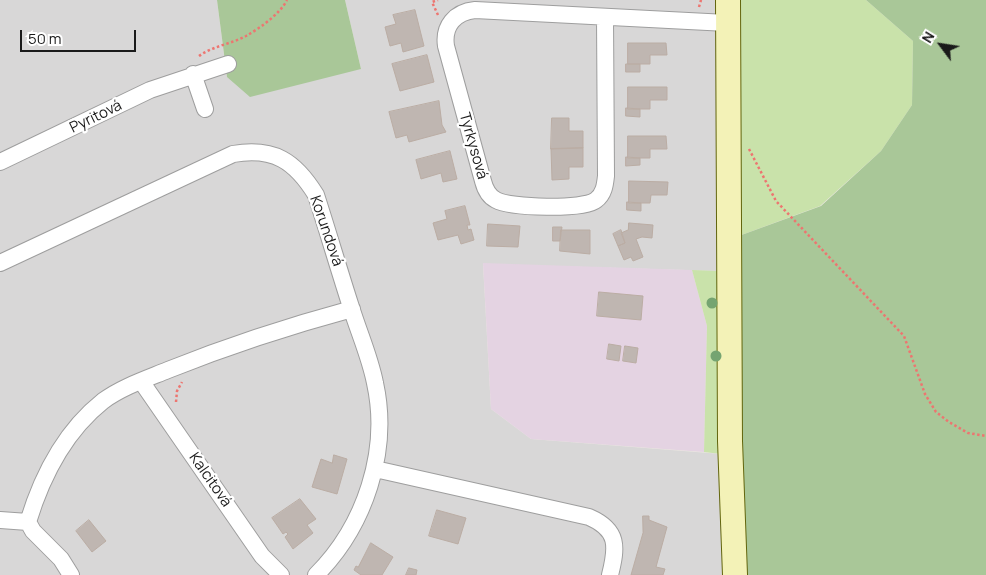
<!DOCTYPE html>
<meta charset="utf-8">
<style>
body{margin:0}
#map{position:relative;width:986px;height:575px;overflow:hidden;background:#ebe7e1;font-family:Manrope,sans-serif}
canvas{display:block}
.north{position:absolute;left:916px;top:20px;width:50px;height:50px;-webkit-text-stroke:4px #fff;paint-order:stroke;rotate:301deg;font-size:14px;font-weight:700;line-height:20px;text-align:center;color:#1a1a1a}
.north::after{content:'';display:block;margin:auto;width:18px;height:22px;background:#1a1a1a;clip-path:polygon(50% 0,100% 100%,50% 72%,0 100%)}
.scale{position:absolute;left:20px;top:30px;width:116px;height:22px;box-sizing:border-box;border:2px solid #1a1a1a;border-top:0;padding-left:6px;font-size:15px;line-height:18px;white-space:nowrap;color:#1a1a1a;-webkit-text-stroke:4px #fff;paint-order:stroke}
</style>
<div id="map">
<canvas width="986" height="575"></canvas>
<div class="north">N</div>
<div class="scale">50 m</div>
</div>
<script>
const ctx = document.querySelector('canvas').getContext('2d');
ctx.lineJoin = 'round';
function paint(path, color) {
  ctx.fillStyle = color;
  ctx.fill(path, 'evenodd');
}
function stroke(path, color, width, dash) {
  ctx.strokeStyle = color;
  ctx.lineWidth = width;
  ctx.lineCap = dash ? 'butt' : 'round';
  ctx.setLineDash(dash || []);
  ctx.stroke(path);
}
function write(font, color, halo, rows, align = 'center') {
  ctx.font = font + ' Manrope,sans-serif';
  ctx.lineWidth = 4.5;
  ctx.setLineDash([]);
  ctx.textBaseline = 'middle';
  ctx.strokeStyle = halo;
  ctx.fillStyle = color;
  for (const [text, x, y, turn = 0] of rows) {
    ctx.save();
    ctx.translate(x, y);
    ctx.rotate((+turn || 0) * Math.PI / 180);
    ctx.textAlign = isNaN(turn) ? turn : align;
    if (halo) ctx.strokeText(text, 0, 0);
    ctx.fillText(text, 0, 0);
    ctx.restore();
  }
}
const residential = new Path2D(`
 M 0,0 L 217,0 L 227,77 L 361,69 L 345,0 L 716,0 L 718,271 L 483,264 L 491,409 L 531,439 L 721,454 L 726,575 L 0,575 Z`);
const industrial = new Path2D(`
 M 483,263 L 692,270 L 707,326 L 704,452 L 531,439 L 491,409 Z`);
const grass = new Path2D(`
 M 736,0 L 866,0 L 913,41 L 912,105 L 881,151 L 820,206 L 736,237 Z
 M 692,270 L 718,271 L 721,454 L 704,452 L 707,326 Z`);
const forest = new Path2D(`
 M 217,0 L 345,0 L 361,69 L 250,97 L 227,77 Z
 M 866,0 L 986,0 L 986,575 L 742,575 L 736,237 L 821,206 L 881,151 L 912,105 L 913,41 Z`);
const building = new Path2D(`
 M 415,10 L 424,46 L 403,52 L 401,43 L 390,46 L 385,27 L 396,24 L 393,15 Z
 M 628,43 L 666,43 L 667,55 L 650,55 L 650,64 L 628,64 Z
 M 427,55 L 434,82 L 400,91 L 392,64 Z
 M 626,64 L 640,64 L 640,72 L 626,72 Z
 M 628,87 L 667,87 L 667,100 L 650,100 L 650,109 L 628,109 Z
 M 439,101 L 442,125 L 446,132 L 409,142 L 407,135 L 396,138 L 389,112 Z
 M 626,108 L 640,109 L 640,117 L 626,116 Z
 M 552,118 L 569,118 L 569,131 L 583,131 L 583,148 L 551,149 Z
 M 628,136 L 666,136 L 667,149 L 650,149 L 650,158 L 628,158 Z
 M 583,148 L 583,167 L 569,167 L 569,179 L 552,180 L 551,149 Z
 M 450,151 L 457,179 L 443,182 L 441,173 L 421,179 L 416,160 Z
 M 626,157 L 640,158 L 640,165 L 626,166 Z
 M 629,181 L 668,182 L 667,195 L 651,195 L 650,203 L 629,203 Z
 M 627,202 L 641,203 L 641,211 L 627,210 Z
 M 465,206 L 470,225 L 467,225 L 468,230 L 471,229 L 474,240 L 461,244 L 458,235 L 438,240 L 433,223 L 447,219 L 445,211 Z
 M 629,223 L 653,225 L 652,238 L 642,237 L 636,239 L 643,257 L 633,261 L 631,257 L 624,260 L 618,246 L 625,243 L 621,233 L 628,230 Z
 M 488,224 L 520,226 L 518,247 L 487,246 Z
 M 553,227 L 562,227 L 560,241 L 553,241 Z
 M 561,230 L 590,230 L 590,254 L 560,251 Z
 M 621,230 L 625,243 L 618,246 L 613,234 Z
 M 599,292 L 643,296 L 641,320 L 597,316 Z
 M 609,344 L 621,346 L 619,361 L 607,359 Z
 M 625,346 L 638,348 L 636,363 L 623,361 Z
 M 334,455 L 347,459 L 337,494 L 312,487 L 321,459 L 332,463 Z
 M 300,499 L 316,519 L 307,525 L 313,533 L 293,549 L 285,537 L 288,534 L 286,532 L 283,534 L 272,518 Z
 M 437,510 L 466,518 L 458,544 L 429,536 Z
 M 643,516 L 649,516 L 649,520 L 667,527 L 656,567 L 665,569 L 663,575 L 631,575 L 643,533 Z
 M 89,520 L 106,541 L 92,552 L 76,531 Z
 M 371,543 L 393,557 L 382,575 L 361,575 L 354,570 L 356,566 L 358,567 Z
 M 409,568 L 417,570 L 416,575 L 406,575 Z`);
const path = new Path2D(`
 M 699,7 L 701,0
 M 438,15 L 432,2 L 438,0
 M 199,56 C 213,46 231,44 246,36 C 260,28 280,14 287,0
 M 749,149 L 776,201 L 904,336 L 925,394 L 936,412 L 949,422 L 968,433 L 986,436
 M 176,402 L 177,391 L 182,382`);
const street = new Path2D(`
 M 605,18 L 606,176 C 605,185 604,194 596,200 C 584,210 510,208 496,200 C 488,196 485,189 483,181 L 446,46 C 443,26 455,12 475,10 L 727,23
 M 193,74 L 205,109
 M 0,162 L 150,90 L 228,64
 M 0,263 L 233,154 C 274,147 295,161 316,195 C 328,232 339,270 351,307 C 359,333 370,357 375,383 C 390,451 365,526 316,575
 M 141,381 L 262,556 L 281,575
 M 375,469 L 589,517 C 619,530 617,547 610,575
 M 0,520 L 28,522 L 33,531 L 61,559 L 71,575
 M 28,522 C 42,476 64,432 103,401 C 122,387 146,379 168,370 C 228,346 289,326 352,309`);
const secondary = new Path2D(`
 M 728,0 L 730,441 L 735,575`);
const trees = [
 [712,303],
 [716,356]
];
const streetNames = [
 ["Pyritová",96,117,-26],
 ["Tyrkysová",473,146,74],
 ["Korundová",326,231,71],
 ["Kalcitová",210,480,55]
];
paint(residential, '#d8d7d7');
paint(industrial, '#e4d3e2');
paint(grass, '#c9e2aa');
paint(forest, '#a9c798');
paint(building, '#bfb6b1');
stroke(building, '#bbada4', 1);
stroke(street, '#9e9e9e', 18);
stroke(secondary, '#62650d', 26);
stroke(path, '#ed7570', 2.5, [2.5, 2.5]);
stroke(street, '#fff', 16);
stroke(secondary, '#f3f2b7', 24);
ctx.fillStyle = '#75a471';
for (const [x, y] of trees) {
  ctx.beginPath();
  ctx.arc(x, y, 5.5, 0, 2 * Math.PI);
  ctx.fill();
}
write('15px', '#1a1a1a', '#fff', streetNames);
</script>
